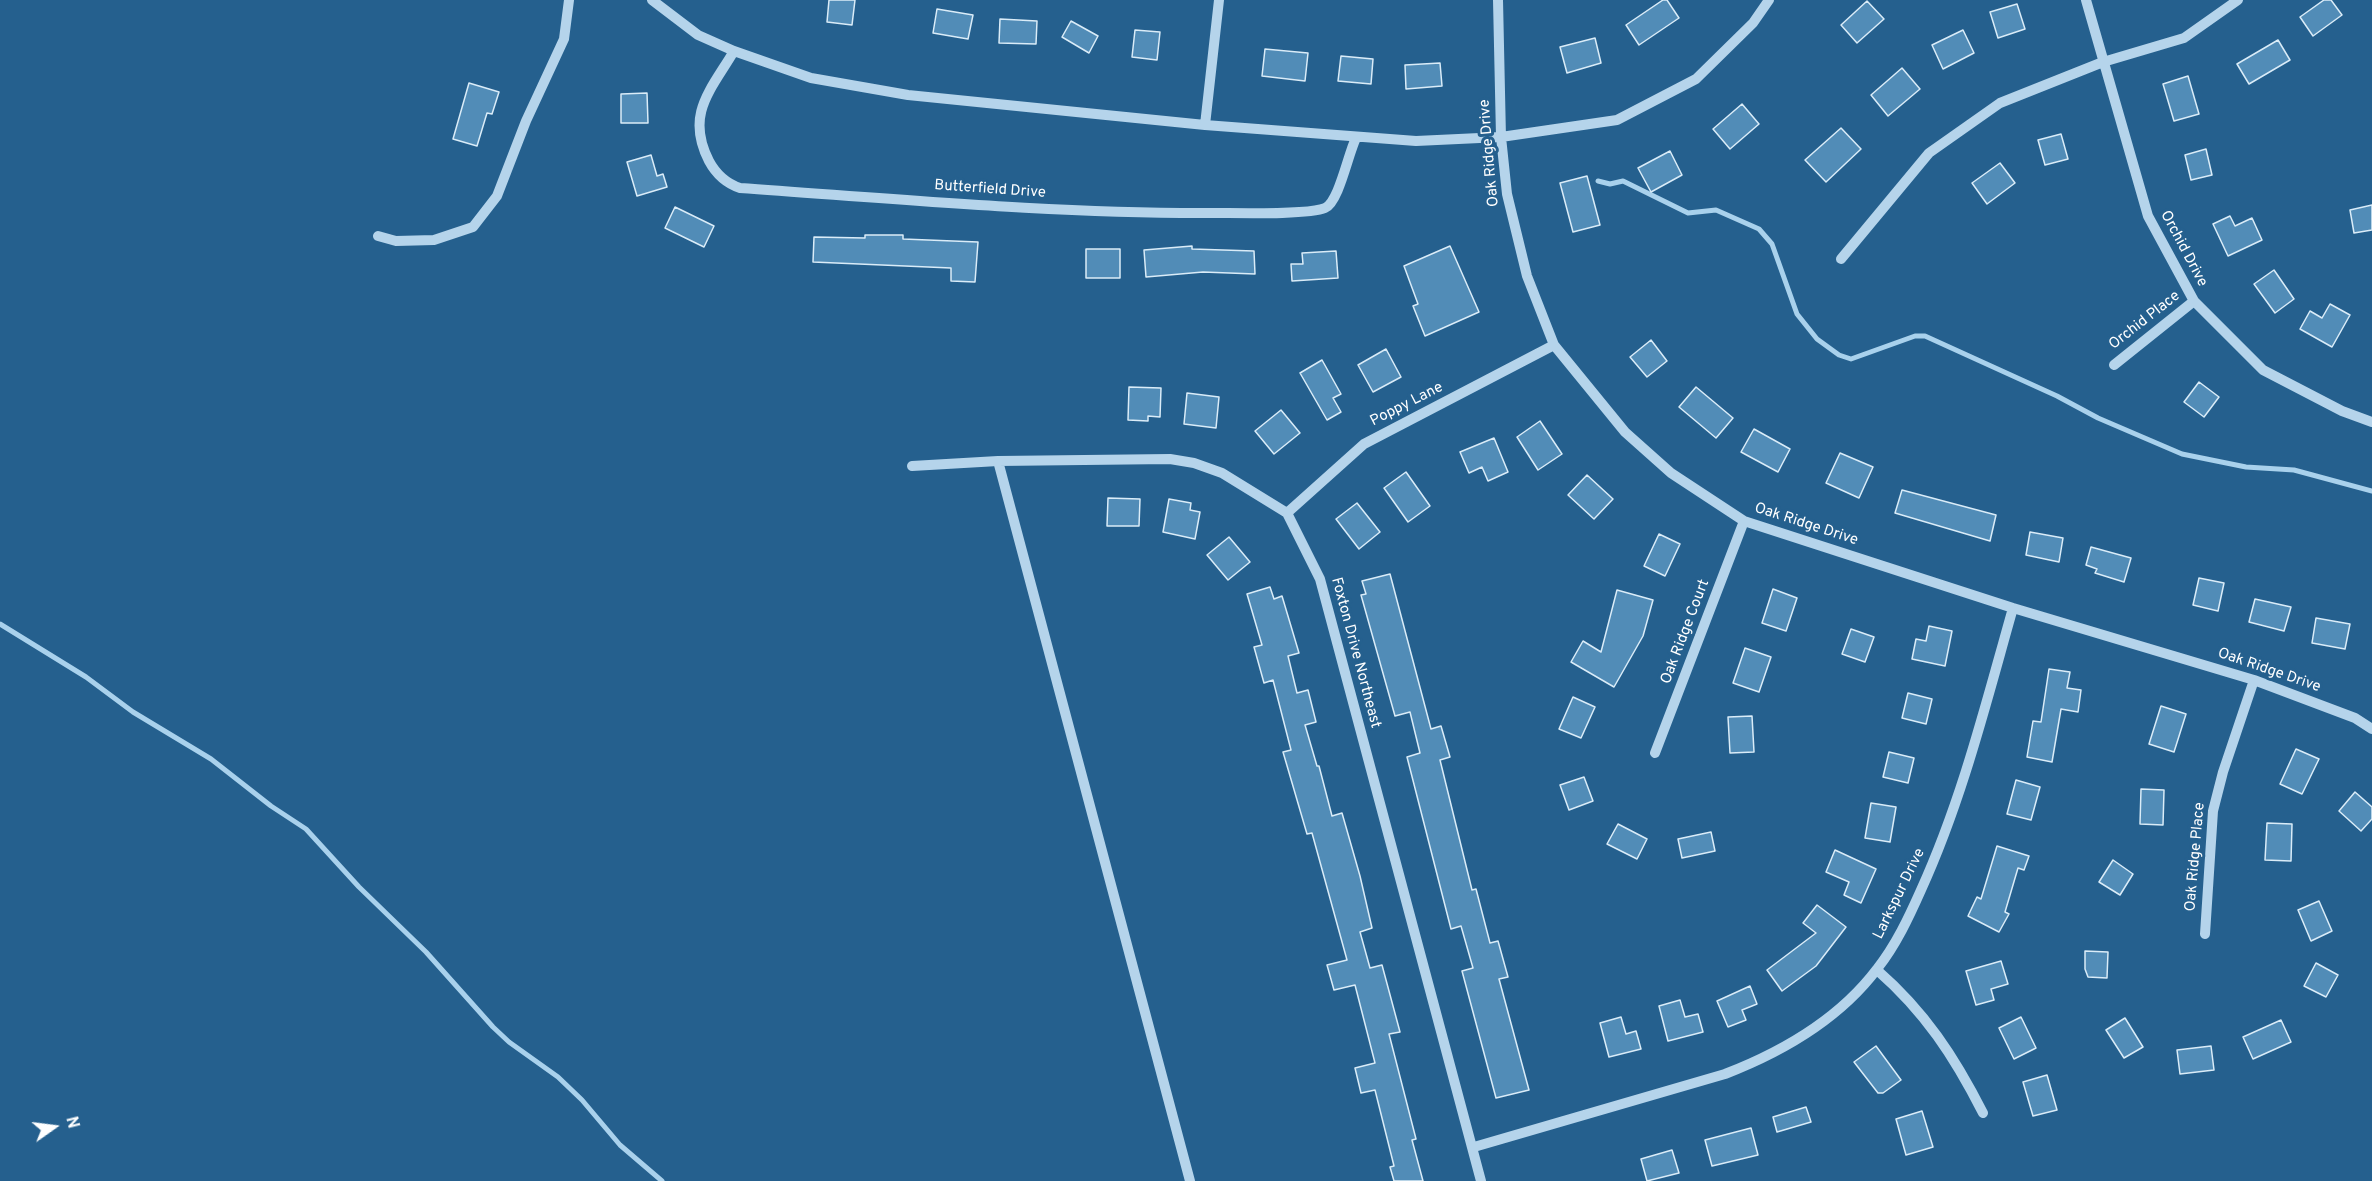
<!DOCTYPE html>
<style>
body{margin:0}
#map{position:relative;width:2372px;height:1181px;overflow:hidden;background:#25608e;font-family:Overpass,sans-serif}
canvas{display:block}
.north{position:absolute;left:24px;top:1097px;width:60px;height:60px;-webkit-text-stroke:4px #25608e;paint-order:stroke;rotate:76deg;font-size:16px;font-weight:700;line-height:24px;text-align:center;color:#fff}
.north::after{content:'';display:block;margin:auto;width:21px;height:27px;background:#fff;clip-path:polygon(50% 0,100% 100%,50% 72%,0 100%)}
</style>
<div id="map">
<canvas width="2372" height="1181"></canvas>
<div class="north">N</div>
</div>
<script>
const ctx = document.querySelector('canvas').getContext('2d');
ctx.lineJoin = 'round';
function stroke(path, color, width, dash) {
  ctx.strokeStyle = color;
  ctx.lineWidth = width;
  ctx.lineCap = dash ? 'butt' : 'round';
  ctx.setLineDash(dash || []);
  ctx.stroke(path);
}
function paint(path, color) {
  ctx.fillStyle = color;
  ctx.fill(path, 'evenodd');
}
function write(font, color, halo, rows, align = 'center') {
  ctx.font = font + ' Overpass,sans-serif';
  ctx.lineWidth = 6;
  ctx.setLineDash([]);
  ctx.textBaseline = 'middle';
  ctx.strokeStyle = halo;
  ctx.fillStyle = color;
  for (const [text, x, y, turn = 0] of rows) {
    ctx.save();
    ctx.translate(x, y);
    ctx.rotate((+turn || 0) * Math.PI / 180);
    ctx.textAlign = isNaN(turn) ? turn : align;
    if (halo) ctx.strokeText(text, 0, 0);
    ctx.fillText(text, 0, 0);
    ctx.restore();
  }
}
const stream = new Path2D(`
 M 1598,181 L 1610,184 L 1623,181 L 1688,213 L 1716,210 L 1759,229 L 1772,244 L 1797,314 L 1817,339 L 1839,355 L 1851,359 L 1915,336 L 1925,336 L 2057,396 L 2098,418 L 2182,454 L 2246,467 L 2294,470 L 2372,491
 M 0,624 L 86,677 L 133,712 L 211,759 L 271,806 L 306,829 L 359,887 L 426,952 L 493,1027 L 509,1042 L 558,1077 L 582,1100 L 620,1145 L 662,1181`);
const building = new Path2D(`
 M 829,0 L 855,0 L 852,25 L 827,22 Z
 M 1663,0 L 1667,0 L 1679,18 L 1639,45 L 1626,25 Z
 M 2324,0 L 2331,0 L 2342,15 L 2313,36 L 2300,17 Z
 M 1867,1 L 1884,19 L 1857,43 L 1841,25 Z
 M 2017,4 L 2025,29 L 1998,38 L 1990,12 Z
 M 937,9 L 973,15 L 968,39 L 933,33 Z
 M 1000,19 L 1037,21 L 1036,44 L 999,43 Z
 M 1071,21 L 1098,36 L 1089,53 L 1062,37 Z
 M 1135,30 L 1160,32 L 1157,60 L 1132,57 Z
 M 1963,30 L 1974,53 L 1943,69 L 1932,45 Z
 M 1595,38 L 1601,63 L 1567,73 L 1560,47 Z
 M 2278,40 L 2290,60 L 2249,84 L 2237,64 Z
 M 1265,49 L 1308,53 L 1305,81 L 1262,76 Z
 M 1341,56 L 1373,59 L 1371,84 L 1338,81 Z
 M 1440,63 L 1442,86 L 1406,89 L 1405,65 Z
 M 1902,68 L 1920,89 L 1888,116 L 1871,95 Z
 M 2188,76 L 2199,114 L 2174,121 L 2163,84 Z
 M 469,83 L 499,92 L 492,114 L 487,113 L 477,146 L 453,139 Z
 M 647,93 L 648,123 L 621,123 L 621,94 Z
 M 1742,104 L 1759,124 L 1730,149 L 1713,129 Z
 M 1841,128 L 1861,149 L 1826,182 L 1805,160 Z
 M 2061,134 L 2068,159 L 2045,165 L 2038,140 Z
 M 2206,149 L 2212,175 L 2191,180 L 2185,155 Z
 M 1670,151 L 1682,175 L 1651,192 L 1638,168 Z
 M 651,155 L 657,176 L 663,174 L 667,187 L 637,196 L 627,162 Z
 M 2000,163 L 2015,183 L 1987,204 L 1972,183 Z
 M 1587,176 L 1600,225 L 1573,232 L 1560,183 Z
 M 2372,205 L 2372,230 L 2354,233 L 2350,210 Z
 M 675,207 L 714,226 L 704,247 L 665,228 Z
 M 2230,216 L 2235,226 L 2252,218 L 2262,240 L 2228,256 L 2213,224 Z
 M 865,235 L 903,235 L 903,239 L 978,242 L 975,282 L 951,281 L 951,268 L 813,262 L 814,237 L 865,238 Z
 M 1192,246 L 1192,249 L 1254,251 L 1255,274 L 1203,272 L 1146,277 L 1144,250 Z
 M 1450,246 L 1479,312 L 1425,336 L 1413,306 L 1418,304 L 1404,266 Z
 M 1086,249 L 1120,249 L 1120,278 L 1086,278 Z
 M 1336,251 L 1338,278 L 1292,281 L 1291,264 L 1303,264 L 1302,253 Z
 M 2274,270 L 2294,299 L 2275,313 L 2254,284 Z
 M 2330,304 L 2350,315 L 2332,347 L 2300,329 L 2310,311 L 2322,318 Z
 M 1651,340 L 1667,361 L 1647,377 L 1630,357 Z
 M 1386,349 L 1401,377 L 1373,392 L 1358,365 Z
 M 1322,360 L 1341,394 L 1333,398 L 1341,412 L 1327,420 L 1300,373 Z
 M 2199,382 L 2219,397 L 2204,417 L 2184,402 Z
 M 1129,387 L 1161,388 L 1160,417 L 1148,416 L 1148,421 L 1128,420 Z
 M 1696,387 L 1733,418 L 1716,438 L 1679,407 Z
 M 1187,393 L 1219,397 L 1216,428 L 1184,424 Z
 M 1281,410 L 1300,433 L 1274,454 L 1255,431 Z
 M 1540,421 L 1562,454 L 1538,470 L 1517,437 Z
 M 1754,429 L 1790,449 L 1778,472 L 1741,452 Z
 M 1494,438 L 1508,472 L 1488,481 L 1482,467 L 1469,473 L 1460,452 Z
 M 1840,453 L 1873,467 L 1859,498 L 1826,483 Z
 M 1406,472 L 1430,506 L 1408,522 L 1384,488 Z
 M 1587,475 L 1613,499 L 1594,519 L 1568,495 Z
 M 1902,490 L 1996,515 L 1990,541 L 1895,513 Z
 M 1108,498 L 1140,499 L 1139,526 L 1107,526 Z
 M 1169,499 L 1191,503 L 1190,510 L 1200,512 L 1195,539 L 1163,532 Z
 M 1357,503 L 1380,532 L 1359,549 L 1336,519 Z
 M 2030,532 L 2063,538 L 2059,562 L 2026,555 Z
 M 1659,534 L 1680,544 L 1665,576 L 1644,566 Z
 M 1229,537 L 1250,562 L 1228,580 L 1207,555 Z
 M 2091,547 L 2131,558 L 2124,582 L 2095,573 L 2097,569 L 2086,565 Z
 M 1390,574 L 1431,729 L 1441,726 L 1450,757 L 1440,760 L 1472,890 L 1476,889 L 1490,943 L 1498,941 L 1508,977 L 1499,979 L 1529,1090 L 1496,1098 L 1462,971 L 1473,968 L 1461,926 L 1451,929 L 1407,757 L 1420,753 L 1410,712 L 1395,716 L 1361,595 L 1366,594 L 1362,581 Z
 M 2199,578 L 2224,583 L 2218,611 L 2193,605 Z
 M 1270,587 L 1274,599 L 1282,596 L 1299,653 L 1288,656 L 1297,693 L 1308,690 L 1316,722 L 1305,725 L 1317,766 L 1319,766 L 1332,816 L 1342,813 L 1360,876 L 1372,928 L 1360,932 L 1370,968 L 1382,965 L 1400,1032 L 1389,1034 L 1416,1139 L 1412,1140 L 1423,1181 L 1394,1181 L 1390,1167 L 1394,1166 L 1375,1090 L 1361,1093 L 1355,1068 L 1375,1063 L 1355,985 L 1334,990 L 1327,965 L 1347,960 L 1312,833 L 1307,834 L 1283,752 L 1291,750 L 1273,680 L 1264,683 L 1254,647 L 1262,645 L 1247,594 Z
 M 1773,589 L 1797,598 L 1786,631 L 1762,623 Z
 M 1617,590 L 1653,600 L 1643,636 L 1614,687 L 1571,662 L 1583,641 L 1601,652 Z
 M 2255,599 L 2291,607 L 2284,631 L 2249,622 Z
 M 2316,618 L 2350,624 L 2345,649 L 2312,643 Z
 M 1929,626 L 1952,631 L 1945,666 L 1912,659 L 1916,639 L 1926,641 Z
 M 1851,629 L 1874,637 L 1865,662 L 1842,654 Z
 M 1745,648 L 1771,657 L 1759,692 L 1733,683 Z
 M 2049,669 L 2070,672 L 2067,688 L 2081,690 L 2078,712 L 2061,709 L 2052,762 L 2027,757 L 2033,721 L 2041,722 Z
 M 1908,693 L 1932,699 L 1926,724 L 1902,718 Z
 M 1573,697 L 1595,707 L 1581,738 L 1559,729 Z
 M 2161,706 L 2186,714 L 2174,752 L 2149,744 Z
 M 1752,716 L 1754,752 L 1730,753 L 1728,717 Z
 M 2296,749 L 2319,759 L 2302,794 L 2280,784 Z
 M 1889,752 L 1914,758 L 1908,783 L 1883,777 Z
 M 1584,777 L 1593,801 L 1569,810 L 1560,785 Z
 M 2016,780 L 2040,787 L 2031,820 L 2007,814 Z
 M 2141,789 L 2164,790 L 2163,825 L 2140,824 Z
 M 2355,792 L 2372,807 L 2372,819 L 2361,831 L 2339,811 Z
 M 1871,803 L 1896,807 L 1890,842 L 1865,838 Z
 M 2267,823 L 2292,824 L 2291,861 L 2265,860 Z
 M 1618,824 L 1647,839 L 1637,859 L 1607,844 Z
 M 1711,832 L 1715,851 L 1682,858 L 1678,839 Z
 M 1997,846 L 2029,856 L 2024,870 L 2018,868 L 2005,912 L 2009,914 L 1999,932 L 1968,916 L 1977,897 L 1981,899 Z
 M 1835,850 L 1876,869 L 1861,903 L 1844,895 L 1849,882 L 1826,872 Z
 M 2113,860 L 2133,874 L 2120,895 L 2099,882 Z
 M 2319,901 L 2332,931 L 2311,941 L 2298,910 Z
 M 1817,905 L 1846,927 L 1816,966 L 1782,991 L 1767,970 L 1816,933 L 1803,923 Z
 M 2085,951 L 2108,952 L 2107,978 L 2088,977 L 2085,969 Z
 M 2001,961 L 2008,984 L 1991,989 L 1994,1000 L 1976,1005 L 1966,971 Z
 M 2316,963 L 2338,975 L 2326,997 L 2304,986 Z
 M 1750,986 L 1757,1004 L 1742,1010 L 1746,1020 L 1728,1027 L 1717,1001 Z
 M 1680,1000 L 1685,1017 L 1698,1014 L 1703,1032 L 1668,1041 L 1659,1006 Z
 M 1621,1017 L 1626,1034 L 1636,1031 L 1641,1049 L 1609,1057 L 1600,1023 Z
 M 2021,1017 L 2036,1048 L 2014,1059 L 1999,1028 Z
 M 2125,1018 L 2143,1047 L 2124,1058 L 2106,1030 Z
 M 2281,1020 L 2291,1042 L 2253,1059 L 2243,1037 Z
 M 1876,1046 L 1901,1080 L 1883,1093 L 1878,1093 L 1854,1062 Z
 M 2211,1046 L 2214,1070 L 2180,1074 L 2177,1050 Z
 M 2047,1075 L 2057,1110 L 2033,1116 L 2023,1082 Z
 M 1806,1107 L 1811,1122 L 1777,1132 L 1773,1117 Z
 M 1922,1111 L 1933,1147 L 1906,1155 L 1896,1119 Z
 M 1751,1128 L 1758,1155 L 1712,1166 L 1705,1140 Z
 M 1672,1150 L 1679,1173 L 1647,1181 L 1641,1159 Z`);
const minor = new Path2D(`
 M 652,0 L 698,35 L 734,51 L 811,78 L 908,95 L 1205,125 L 1416,141 L 1501,137 L 1617,120 L 1696,79 L 1753,23 L 1769,0
 M 1498,0 L 1501,137 L 1507,194 L 1527,276 L 1554,345 L 1625,432 L 1671,473 L 1744,521 L 2013,608 L 2254,680 L 2355,718 L 2372,729
 M 2086,0 L 2148,216 L 2194,301 L 2263,370 L 2342,411 L 2372,422
 M 734,51 C 711,90 685,114 709,161 C 716,174 725,183 740,188 C 898,199 1057,214 1216,213 C 1237,213 1309,215 1325,208 C 1339,202 1348,154 1356,138
 M 1205,125 L 1219,0
 M 378,236 L 396,241 L 434,240 L 473,227 L 497,196 L 526,121 L 564,39 L 569,0
 M 1841,259 L 1929,153 L 2000,103 L 2103,62 L 2184,38 L 2238,0
 M 2114,365 L 2194,301
 M 998,461 L 1190,1181
 M 912,466 L 998,461 L 1170,459 L 1194,463 L 1222,473 L 1287,513 L 1320,579 L 1481,1181
 M 1287,513 L 1364,444 L 1554,345
 M 1655,753 L 1744,521
 M 2205,934 L 2213,811 L 2223,772 L 2254,680
 M 1877,970 C 1925,1012 1954,1056 1983,1113
 M 1474,1147 L 1725,1074 C 1782,1052 1840,1018 1877,969 C 1896,945 1909,917 1921,890 C 1962,800 1986,703 2013,608`);
const streetNames = [
 ["Oak Ridge Drive",1490,153,-95],
 ["Butterfield Drive",990,190,4],
 ["Orchid Drive",2183,249,62],
 ["Orchid Place",2145,321,-38],
 ["Poppy Lane",1407,405,-27],
 ["Oak Ridge Drive",1806,525,18],
 ["Oak Ridge Court",1686,632,-69],
 ["Foxton Drive Northeast",1355,653,75],
 ["Oak Ridge Drive",2269,671,19],
 ["Oak Ridge Place",2196,857,-85],
 ["Larkspur Drive",1900,894,-64]
];
stroke(stream, '#a9d1ec', 5);
paint(building, '#518cb7');
stroke(building, '#daecf8', 1.5);
stroke(minor, '#b5d4eb', 10);
write('15px', '#fff', '#25608e', streetNames);
</script>
